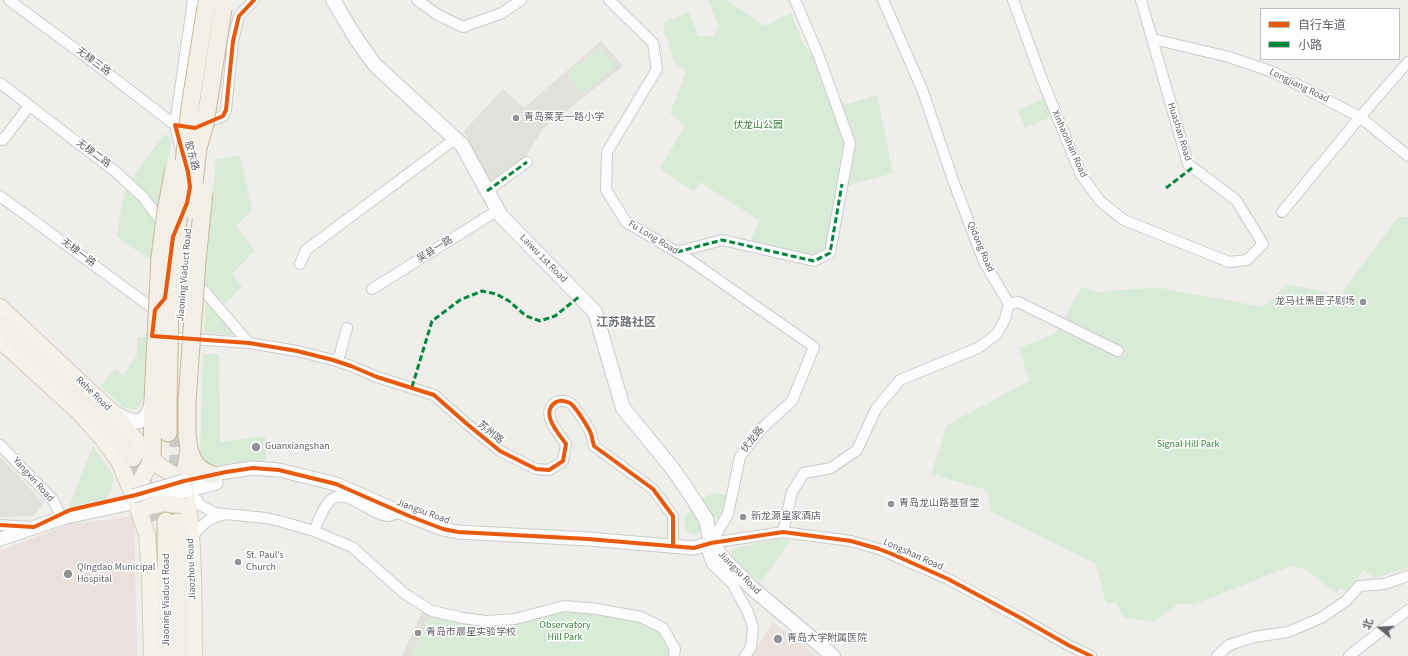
<!DOCTYPE html>
<meta charset="utf-8">
<style>
body{margin:0}
#map{position:relative;width:1408px;height:656px;overflow:hidden;background:#efeeea;font-family:"Source Sans 3","Noto Sans SC",sans-serif}
canvas{display:block}
.legend{position:absolute;left:1260px;top:8px;width:140px;height:52px;box-sizing:border-box;background:#fff;border:1px solid #bfc1c3;margin:0;padding:5px 7px;list-style:none;font-size:12px;color:#5f6368}
.legend li{display:flex;align-items:center;gap:8px;height:20px}
.legend b{width:20px;border:1px solid #bfc1c3}
.north{position:absolute;left:1360px;top:608px;width:40px;height:40px;-webkit-text-stroke:3px #fff;paint-order:stroke;rotate:288deg;font-size:11px;font-weight:700;line-height:16px;text-align:center;color:#5f6368}
.north::after{content:'';display:block;margin:auto;width:14px;height:18px;background:#5f6368;clip-path:polygon(50% 0,100% 100%,50% 72%,0 100%)}
</style>
<div id="map">
<canvas width="1408" height="656"></canvas>
<ul class="legend">
<li><b style="height:5px;background:#e8590c"></b>自行车道</li>
<li><b style="height:5px;background:#00873e"></b>小路</li>
</ul>
<div class="north">北</div>
</div>
<script>
const ctx = document.querySelector('canvas').getContext('2d');
ctx.lineJoin = 'round';
function paint(path, color) {
  ctx.fillStyle = color;
  ctx.fill(path, 'evenodd');
}
function stroke(path, color, width, dash) {
  ctx.strokeStyle = color;
  ctx.lineWidth = width;
  ctx.lineCap = dash ? 'butt' : 'round';
  ctx.setLineDash(dash || []);
  ctx.stroke(path);
}
function write(font, color, halo, rows, align = 'center') {
  ctx.font = font + ' "Source Sans 3","Noto Sans SC",sans-serif';
  ctx.lineWidth = 3;
  ctx.setLineDash([]);
  ctx.textBaseline = 'middle';
  ctx.strokeStyle = halo;
  ctx.fillStyle = color;
  for (const [text, x, y, turn = 0] of rows) {
    ctx.save();
    ctx.translate(x, y);
    ctx.rotate((+turn || 0) * Math.PI / 180);
    ctx.textAlign = isNaN(turn) ? turn : align;
    if (halo) ctx.strokeText(text, 0, 0);
    ctx.fillText(text, 0, 0);
    ctx.restore();
  }
}
const education = new Path2D(`
 M 601,41 L 623,66 L 543,129 L 522,162 L 488,182 L 464,131 L 503,89 L 524,108 Z
 M 0,457 L 44,503 L 33,516 L 0,517 Z
 M 425,606 L 432,611 L 412,656 L 402,656 Z`);
const medical = new Path2D(`
 M 134,516 L 137,656 L 0,656 L 0,551 L 66,525 Z
 M 773,622 L 815,656 L 752,656 Z`);
const green = new Path2D(`
 M 708,0 L 727,0 L 765,26 L 791,13 L 803,43 L 817,63 L 835,104 L 844,105 L 877,95 L 893,173 L 846,186 L 825,259 L 748,245 L 760,221 L 700,182 L 694,191 L 664,172 L 660,168 L 685,126 L 670,113 L 686,72 L 684,69 L 674,63 L 668,40 L 663,33 L 665,30 L 663,22 L 678,17 L 689,11 L 698,36 L 714,36 L 719,26 Z
 M 600,47 L 616,66 L 583,94 L 567,74 Z
 M 1045,98 L 1053,116 L 1025,128 L 1018,110 Z
 M 165,134 L 172,140 L 159,202 L 153,262 L 117,237 L 122,203 L 127,184 Z
 M 240,156 L 252,210 L 236,226 L 255,251 L 232,274 L 242,287 L 225,304 L 205,283 L 216,159 Z
 M 1398,217 L 1408,217 L 1408,568 L 1374,578 L 1364,570 L 1346,591 L 1340,588 L 1336,593 L 1307,570 L 1291,566 L 1195,604 L 1178,604 L 1155,622 L 1124,617 L 1116,603 L 1106,603 L 1095,563 L 991,512 L 988,493 L 986,490 L 931,474 L 947,425 L 1029,381 L 1019,348 L 1055,334 L 1082,287 L 1098,292 L 1131,289 L 1161,288 L 1263,307 L 1287,284 L 1329,293 L 1336,301 Z
 M 206,300 L 236,335 L 204,333 Z
 M 137,337 L 148,337 L 145,394 L 140,406 L 134,410 L 123,407 L 100,386 L 115,369 L 123,376 L 137,355 Z
 M 203,354 L 219,354 L 220,442 L 265,436 L 266,460 L 218,468 L 207,464 L 200,454 Z
 M 93,446 L 113,475 L 113,483 L 110,493 L 104,499 L 69,507 Z
 M 716,493 L 728,496 L 722,519 L 718,519 L 713,516 L 701,498 Z
 M 692,509 L 699,521 L 701,529 L 697,534 L 692,534 L 687,531 L 684,524 L 685,515 Z
 M 780,539 L 791,540 L 761,582 L 732,559 L 731,552 L 735,548 Z
 M 564,606 L 597,609 L 663,628 L 674,656 L 412,656 L 432,611 L 486,621 Z`);
const trunkTunnel = new Path2D(`
 M 133,458 L 159,519
 M 177,522 L 178,434`);
const minor = new Path2D(`
 M 9,0 L 93,62 L 175,125 L 193,0
 M 417,0 L 438,15 L 463,27 L 502,13 L 521,0
 M 609,0 L 653,43 L 657,69 L 607,152 L 606,190 L 626,222 L 687,258 L 814,347 L 792,401 L 760,430 L 740,457 L 728,514 L 711,543 L 708,553 L 712,564 L 732,583 L 748,612 L 753,628 L 751,647 L 745,656
 M 1013,0 L 1041,77 L 1081,175 L 1100,201 L 1124,220 L 1229,262 L 1247,260 L 1263,244 L 1236,200 L 1188,164 L 1141,0
 M 1153,39 L 1229,57 L 1273,72 L 1360,117 L 1408,156
 M 0,83 L 117,173 L 144,198 L 165,227
 M 0,139 L 3,140 L 29,106
 M 181,150 L 175,125 L 195,128 L 223,116 L 226,110 L 233,41 L 239,16 L 254,0
 M 487,191 L 527,162
 M 0,196 L 155,310
 M 1282,212 L 1360,117 L 1408,62
 M 677,252 L 722,240 L 814,261 L 830,253 L 850,143 L 818,54 L 795,0
 M 174,256 L 249,343
 M 300,264 L 306,250 L 455,139
 M 372,289 L 498,210
 M 1009,304 L 1018,302 L 1118,351
 M 165,337 L 249,343 L 297,351 L 333,360 L 351,366 L 377,377 L 434,395 L 467,424 L 500,451 L 536,469 L 549,470 L 563,461 L 566,444 C 559,434 539,413 556,402 C 560,400 566,401 570,403 C 575,406 589,428 591,434 C 592,437 593,442 594,446 L 653,489 L 673,516 L 673,545
 M 338,361 L 347,328
 M 0,445 L 53,500 L 62,518
 M 186,491 L 198,501 L 200,505 L 215,513 L 266,518 L 283,522 L 314,531 L 352,547 L 405,594 L 432,611 L 463,618 L 486,621 L 515,619 L 564,606 L 597,609 L 641,617 L 663,628 L 675,649 L 674,656
 M 0,525 L 32,527
 M 314,531 C 318,522 322,510 328,503 C 343,483 370,515 387,516 C 392,516 395,514 399,512
 M 783,532 L 792,492 L 804,473 L 831,468 L 857,450 L 876,409 L 900,380 L 978,348 L 997,334 L 1005,319 L 1009,304 L 984,262 L 954,183 L 922,89 L 883,0
 M 191,538 C 199,527 209,517 223,515
 M 711,543 L 783,532 L 851,541 L 879,549 L 948,579 L 1019,617 L 1068,645 L 1091,656
 M 1217,656 L 1229,645 L 1254,637 L 1288,632 L 1321,618 L 1347,600 L 1359,586 L 1384,584 L 1408,576
 M 1349,656 L 1408,610`);
const tertiary = new Path2D(`
 M 184,481 L 226,472 L 253,468 L 279,470 L 336,484 L 409,516 L 443,529 L 458,532 L 588,539 L 694,548 L 711,543
 M 186,491 L 216,483
 M 0,539 L 62,518 L 136,502`);
const secondary = new Path2D(`
 M 333,0 L 357,40 L 375,65 L 462,145 L 501,216 L 595,312 L 623,408 L 672,468 L 686,488 L 706,519 L 711,543 L 721,556 L 752,588 L 833,656
 M 113,412 C 132,423 146,429 152,402`);
const primary = new Path2D(`
 M 0,307 L 112,412 L 152,459 L 161,467 L 184,481 C 195,539 193,598 194,656
 M 0,340 L 80,413 L 102,438 L 119,461 L 136,502 L 147,535 L 150,573 L 152,656
 M 133,496 L 152,459`);
const trunk = new Path2D(`
 M 0,324 L 110,428 L 133,458
 M 168,433 L 168,401
 M 189,448 C 192,462 199,471 213,475
 M 152,459 L 153,400
 M 184,481 L 189,448 L 187,435 L 187,401
 M 166,521 L 167,656
 M 177,522 L 180,563 L 181,656`);
const tertiaryBridge = new Path2D(`
 M 133,496 L 184,481
 M 161,497 L 186,491`);
const primaryBridge = new Path2D(`
 M 148,507 L 164,503 L 180,505`);
const trunkBridge = new Path2D(`
 M 191,210 L 198,148 L 205,124 L 223,9
 M 153,400 L 160,257 L 166,211 L 174,169
 M 168,401 L 170,305 L 174,259 L 190,107 L 206,7
 M 187,401 L 197,261 L 204,192`);
const quiet = new Path2D(`
 M 1166,188 L 1192,168
 M 487,191 L 527,162
 M 677,252 L 722,240 L 814,261 L 830,253 L 842,184
 M 412,387 L 432,321 L 460,300 L 482,291 L 496,294 L 509,301 L 526,316 L 540,321 L 555,316 L 580,296`);
const cycleway = new Path2D(`
 M 254,0 L 239,16 L 233,41 L 226,110 L 223,116 L 195,128 L 175,125 L 188,172 L 190,187 L 187,203 L 173,237 L 165,298 L 155,310 L 152,336 L 249,343 L 297,351 L 333,360 L 351,366 L 377,377 L 434,395 L 467,424 L 500,451 L 536,469 L 549,470 L 563,461 L 566,444 C 559,434 539,413 556,402 C 560,400 566,401 570,403 C 575,406 589,428 591,434 C 592,437 593,442 594,446 L 653,489 L 673,516 L 673,545
 M 0,525 L 34,527 L 70,510 L 136,495 L 184,481 L 226,472 L 253,468 L 279,470 L 336,484 L 409,516 L 443,529 L 458,532 L 588,539 L 694,548 L 711,543 L 783,532 L 851,541 L 879,549 L 892,554 L 948,579 L 1019,617 L 1068,645 L 1091,656`);
const markers = [
 [516,118,4,"#919496"],
 [1363,302,4,"#919496"],
 [256,447,5,"#919496"],
 [891,504,4,"#919496"],
 [743,517,4,"#919496"],
 [238,562,4,"#919496"],
 [68,574,5,"#919496"],
 [418,633,4,"#919496"],
 [778,639,5,"#919496"]
];
const streetNames = [
 ["无棣三路",93,62,37],
 ["Longjiang Road",1299,86,26],
 ["Huashan Road",1179,132,73],
 ["Xinhaoshan Road",1069,144,66],
 ["无棣二路",93,154,37],
 ["胶东路",191,156,75],
 ["Fu Long Road",653,238,31],
 ["Qidong Road",980,247,67],
 ["吴县一路",435,250,-32],
 ["无棣一路",78,253,37],
 ["Laiwu 1st Road",543,259,46],
 ["Jiaoning Viaduct Road",185,275,-85],
 ["Rehe Road",93,394,44],
 ["苏州路",490,433,39],
 ["伏龙路",753,440,-51],
 ["Yangxin Road",33,480,48],
 ["Jiangsu Road",423,512,20],
 ["Longshan Road",913,555,24],
 ["Jiaozhou Road",192,569,-92],
 ["Jiangsu Road",739,573,46],
 ["Jiaoning Viaduct Road",167,600,-90]
];
const poiNames = [
 ["青岛莱芜一路小学",524,118],
 ["龙马社黑匣子剧场",1355,302,"right"],
 ["Guanxiangshan",265,447],
 ["青岛龙山路基督堂",899,504],
 ["新龙源皇家酒店",751,517],
 ["St. Paul's",246,556],
 ["Church",246,568],
 ["QIngdao Municipal",77,568],
 ["Hospital",77,580],
 ["青岛市晨星实验学校",426,633],
 ["青岛大学附属医院",787,639]
];
const parkNames = [
 ["伏龙山公园",758,126],
 ["Signal Hill Park",1188,445],
 ["Observatory",565,626],
 ["Hill Park",565,638]
];
const quarterNames = [
 ["江苏路社区",626,323]
];
paint(education, '#e2e0da');
paint(medical, '#eae0de');
paint(green, '#d8ebd6');
stroke(trunkTunnel, '#cbcbca', 17, [17, 8]);
stroke(minor, '#cbcccc', 12);
stroke(tertiary, '#cbcccc', 15);
stroke(secondary, '#cacacb', 16);
stroke(primary, '#d7ceb8', 18);
stroke(trunk, '#c8b996', 19);
stroke(minor, '#fdfcfc', 10);
stroke(tertiary, '#fdfcfc', 13);
stroke(secondary, '#fdfcfc', 14);
stroke(primary, '#f4f2e9', 16);
stroke(trunk, '#f2f0e6', 17);
stroke(tertiaryBridge, '#cbcccc', 15, []);
stroke(primaryBridge, '#d7ceb8', 18, []);
stroke(trunkBridge, '#c8b996', 19, []);
stroke(tertiaryBridge, '#fdfcfc', 13);
stroke(primaryBridge, '#f4f2e9', 16);
stroke(trunkBridge, '#f2f0e6', 17);
stroke(quiet, '#00873e', 3, [6, 3]);
stroke(cycleway, '#e8590c', 4);
for (const [x, y, r, color] of markers) {
  const dot = new Path2D();
  dot.arc(x, y, r, 0, 2 * Math.PI);
  ctx.fillStyle = color;
  ctx.fill(dot);
  stroke(dot, '#fff', 1.5);
}
write('10px', '#5f6368', '#fff', streetNames);
write('10px', '#5f6368', '#fff', poiNames, 'left');
write('10px', '#348238', '#fff', parkNames);
write('bold 12px', '#70757a', '#fff', quarterNames);
</script>
